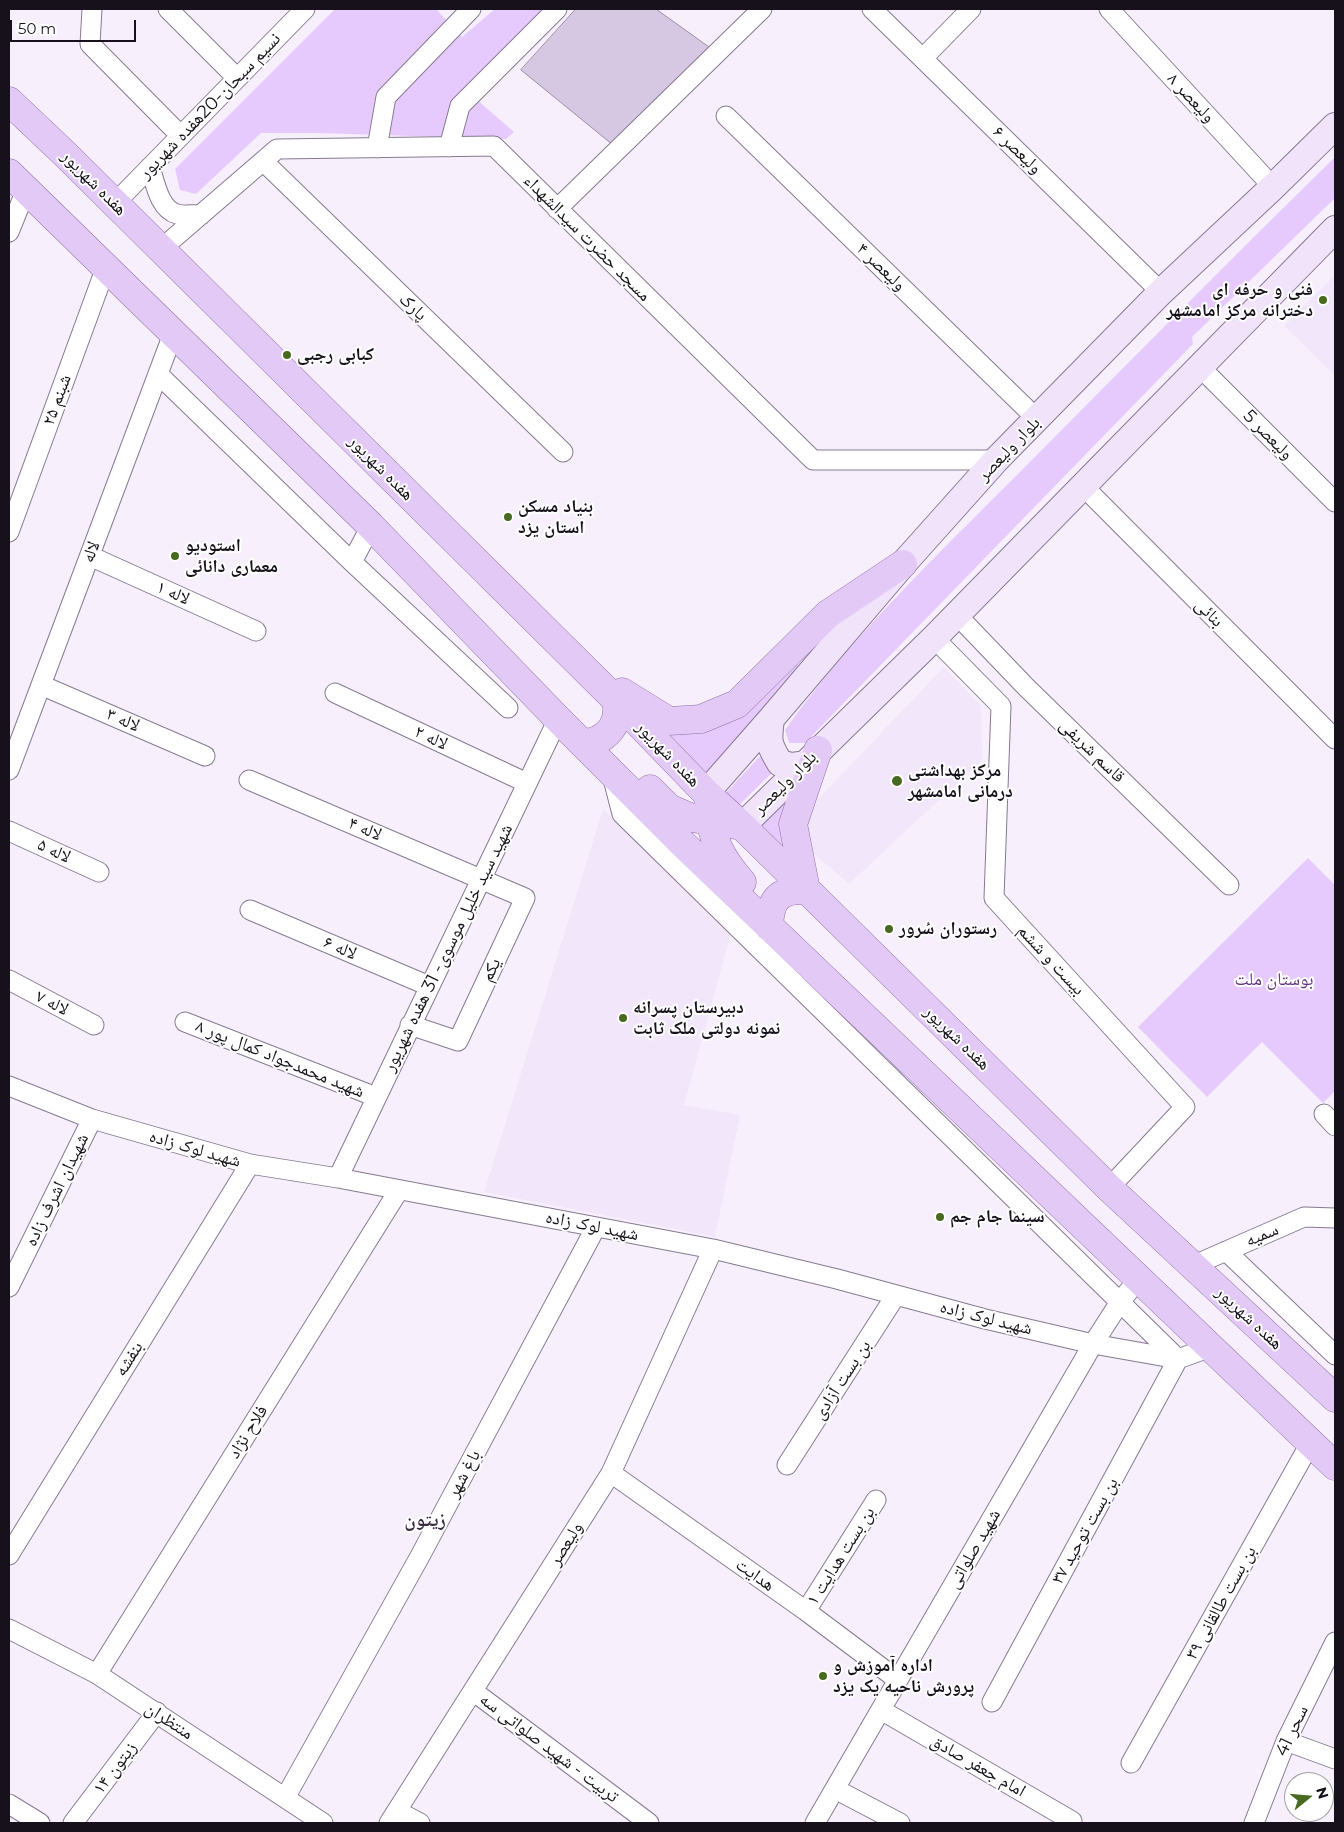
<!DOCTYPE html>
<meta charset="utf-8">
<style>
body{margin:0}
#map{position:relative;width:1344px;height:1832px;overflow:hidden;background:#f7f0fc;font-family:Montserrat,sans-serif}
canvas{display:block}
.frame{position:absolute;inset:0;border:10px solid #16111a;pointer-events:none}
.north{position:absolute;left:1284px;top:1772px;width:50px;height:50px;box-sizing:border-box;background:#fff;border:1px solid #a2a0a3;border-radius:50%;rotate:73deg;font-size:14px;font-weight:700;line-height:20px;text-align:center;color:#16111a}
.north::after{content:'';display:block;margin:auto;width:18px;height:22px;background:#48691f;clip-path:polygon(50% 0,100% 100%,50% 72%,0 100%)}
.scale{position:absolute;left:10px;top:20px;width:126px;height:22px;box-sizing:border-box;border:2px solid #16111a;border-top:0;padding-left:6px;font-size:15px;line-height:18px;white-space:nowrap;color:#16111a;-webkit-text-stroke:4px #fff;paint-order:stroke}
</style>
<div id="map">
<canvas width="1344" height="1832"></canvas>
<div class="frame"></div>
<div class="north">N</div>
<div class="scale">50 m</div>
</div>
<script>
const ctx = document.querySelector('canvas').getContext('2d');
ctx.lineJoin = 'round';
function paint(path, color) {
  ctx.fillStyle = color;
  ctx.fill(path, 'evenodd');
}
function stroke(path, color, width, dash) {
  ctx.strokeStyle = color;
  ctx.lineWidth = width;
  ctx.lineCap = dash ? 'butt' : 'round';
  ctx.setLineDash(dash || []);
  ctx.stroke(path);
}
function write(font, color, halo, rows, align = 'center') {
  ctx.font = font + ' Montserrat,"Noto Naskh Arabic",sans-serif';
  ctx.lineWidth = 4;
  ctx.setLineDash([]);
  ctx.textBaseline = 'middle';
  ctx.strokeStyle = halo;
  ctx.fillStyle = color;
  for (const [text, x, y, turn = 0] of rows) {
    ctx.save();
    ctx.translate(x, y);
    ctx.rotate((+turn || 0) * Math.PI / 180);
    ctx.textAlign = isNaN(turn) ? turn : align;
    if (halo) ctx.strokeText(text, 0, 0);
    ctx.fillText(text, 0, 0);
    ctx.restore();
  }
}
const built = new Path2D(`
 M 1335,275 L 1335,376 L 1284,326 Z
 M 944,667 L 981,706 L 982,760 L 849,884 L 813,853 L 805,828 L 814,803 Z
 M 603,809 L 732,930 L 684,1105 L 740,1115 L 715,1237 L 484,1192 Z`);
const green = new Path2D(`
 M 335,9 L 436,9 L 462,37 L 495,9 L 543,9 L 507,45 L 468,92 L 514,132 L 506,139 L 317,133 L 261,133 L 196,194 L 180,190 L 175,169 Z
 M 1335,157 L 1335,198 L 1192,337 L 1193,344 L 805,743 L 789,743 L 785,730 C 850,638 937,555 1016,476 C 1122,369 1228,262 1335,157 Z
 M 797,663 L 800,671 L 799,675 L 702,776 L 667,732 Z
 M 759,757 L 770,760 L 774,771 L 739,805 L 729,805 L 723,796 Z
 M 801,778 L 799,871 L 758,830 Z
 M 1308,858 L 1335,885 L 1335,1091 L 1323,1103 L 1262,1042 L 1207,1097 L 1138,1027 Z`);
const building = new Path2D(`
 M 576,9 L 656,9 L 709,47 L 613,145 L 521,70 Z`);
const minor = new Path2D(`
 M 92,9 L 90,44 L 180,135
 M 168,9 L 236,77
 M 872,9 L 1161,292
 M 1109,9 L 1273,187
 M 923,58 L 971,9
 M 726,116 L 1037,419
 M 449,147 L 460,106 L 557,9
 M 377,148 L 386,97 L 471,9
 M 263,161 L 563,452
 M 150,167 C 155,182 159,209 177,214 C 184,216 194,214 201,215
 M 115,203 L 305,9
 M 557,209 L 762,9
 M 9,232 L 26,190
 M 161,249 L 277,149 L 494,146 L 813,460 L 996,460
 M 1200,367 L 1335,502
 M 158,374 L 352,562 L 508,708
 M 1083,486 L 1335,739
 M 9,532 L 106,267
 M 90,556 L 256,631
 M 352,562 L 371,526
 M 957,615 L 1026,687 L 1229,885
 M 934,638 L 1001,706 L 994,898 L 1185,1107 L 1109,1188
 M 41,685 L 205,756
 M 335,693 L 527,783
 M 9,770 L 173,334
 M 612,775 L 622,814 L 1178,1359 L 1211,1347
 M 249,780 L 525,898 L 458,1041 L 410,1025
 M 9,831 L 99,872
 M 250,910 L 429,986
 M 9,980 L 94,1025
 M 185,1022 L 376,1097
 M 9,1086 L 92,1119 L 250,1164 L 338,1178 L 713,1249 L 837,1279 L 985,1319 L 1093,1344 L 1178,1359 L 992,1702
 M 1324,1114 L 1335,1126
 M 338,1178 L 558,719
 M 1226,1251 L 1335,1355
 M 1192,1266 L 1304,1217 L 1335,1218
 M 9,1287 L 92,1119
 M 787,1465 L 896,1295
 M 611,1473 L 806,1611 L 898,1680
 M 9,1555 L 250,1164
 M 806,1611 L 876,1500
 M 9,1629 L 97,1674 L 323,1823
 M 97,1674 L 399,1190
 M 473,1691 L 649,1823
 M 881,1710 L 1072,1821 L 1071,1823
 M 1286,1741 L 1335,1759
 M 1131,1763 L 1311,1442
 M 835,1789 L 900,1823
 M 285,1798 L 419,1558 L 596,1227
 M 9,1804 L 40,1823
 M 397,1811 L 420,1823
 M 73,1823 L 157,1712
 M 389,1823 L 611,1473 L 713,1249
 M 815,1823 L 1093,1344 L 1120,1302 L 1139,1278
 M 1254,1823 L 1286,1741 L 1335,1642`);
const secondary = new Path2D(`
 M 771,719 C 768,741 768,744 780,763 L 791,766 L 805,764
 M 706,793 L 771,719 L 903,564 L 996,460 L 1161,292 L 1273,187 L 1335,126
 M 742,826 L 934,638 L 1335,229`);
const primary = new Path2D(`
 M 9,101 L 67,156 L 616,700 L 706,793 L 742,826 L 1109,1188 L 1335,1398
 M 9,173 L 371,526 L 558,719 L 684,845 L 1335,1466
 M 622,692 L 669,721 L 701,719 L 737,704 L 828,614 L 903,564
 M 582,743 C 607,742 621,724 616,700
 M 650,789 L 669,808 L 692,818 L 742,826
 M 708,807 C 713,841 719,856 742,882
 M 769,927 C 770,900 778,889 806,890 L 793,824 L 818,750`);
const markers = [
 [1323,300,5,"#48691f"],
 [287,355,5,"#48691f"],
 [508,517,5,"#48691f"],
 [175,556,5,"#48691f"],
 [897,781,6,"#48691f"],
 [889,929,5,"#48691f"],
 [623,1018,5,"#48691f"],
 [940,1217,5,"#48691f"],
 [823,1676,5,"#48691f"]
];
const streetNames = [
 ["ولیعصر ۸",1191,98,47],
 ["نسیم سبحان-20هفده شهریور",210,106,-46],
 ["ولیعصر ۶",1017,150,44],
 ["هفده شهریور",94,183,45],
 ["مسجد حضرت سیدالشهداء",587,238,45],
 ["ولیعصر ۴",881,267,44],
 ["پارک",413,307,44],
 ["شبنم ۲۵",57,400,-70],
 ["ولیعصر 5",1268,435,45],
 ["بلوار ولیعصر",1009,449,-46],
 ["هفده شهریور",381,468,45],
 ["لاله",91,552,-69],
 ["لاله ۱",173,593,24],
 ["بنائی",1209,613,45],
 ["لاله ۳",123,720,23],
 ["لاله ۲",431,738,25],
 ["قاسم شریفی",1092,751,44],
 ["هفده شهریور",668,754,46],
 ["بلوار ولیعصر",785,783,-45],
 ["لاله ۴",365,829,23],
 ["لاله ۵",54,851,25],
 ["لاله ۶",340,948,23],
 ["شهید سید خلیل موسوی- 31 هفده شهریور",448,948,-64],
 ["بیست و ششم",1051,960,47],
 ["یکم",491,970,-65],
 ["لاله ۷",52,1003,27],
 ["هفده شهریور",957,1038,44],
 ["شهید محمدجواد کمال پور ۸",280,1059,22],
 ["شهید لوک زاده",195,1149,16],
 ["شهیدان اشرف زاده",57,1190,-64],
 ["شهید لوک زاده",592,1226,11],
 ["سمیه",1262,1235,-23],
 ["شهید لوک زاده",986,1318,14],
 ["هفده شهریور",1249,1318,43],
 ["بنفشه",129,1359,-58],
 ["بن بست آزادی",842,1380,-57],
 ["فلاح نژاد",248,1432,-58],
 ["باغ شهر",464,1474,-62],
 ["بن بست توحید ۳۷",1085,1531,-61],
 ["ولیعصر",566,1544,-58],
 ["شهید صلواتی",974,1549,-60],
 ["بن بست هدایت ۱",841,1556,-58],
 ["هدایت",755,1575,35],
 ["بن‌ بست طالقانی ۳۹",1221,1603,-61],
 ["منتظران",169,1721,33],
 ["سحر 41",1292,1731,-65],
 ["تربیت - شهید صلواتی سه",549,1748,37],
 ["امام جعفر صادق",978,1766,30],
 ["زیتون ۱۴",115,1768,-53]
];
const poiNames = [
 ["فنی و حرفه ای",1313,290,"right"],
 ["دخترانه مرکز امامشهر",1313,311,"right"],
 ["کبابی رجبی",297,355],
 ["بنیاد مسکن",518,507],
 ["استان یزد",518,528],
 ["استودیو",185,546],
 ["معماری دانائی",185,567],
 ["مرکز بهداشتی",908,771],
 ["درمانی امامشهر",908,792],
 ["رستوران سُرور",899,929],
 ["دبیرستان پسرانه",633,1008],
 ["نمونه دولتی ملک ثابت",633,1029],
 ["سینما جام جم",950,1217],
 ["اداره آموزش و",833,1666],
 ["پرورش ناحیه یک یزد",833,1687]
];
const parkNames = [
 ["بوستان ملت",1274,980]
];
const neighbourhoodNames = [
 ["زیتون",425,1520]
];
paint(built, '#f2e6fb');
paint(green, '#e7cafd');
paint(building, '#d6c7e2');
stroke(building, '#9c8da7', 1);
stroke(minor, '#877992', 21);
stroke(secondary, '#877992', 28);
stroke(primary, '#8f71a5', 29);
stroke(minor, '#fff', 19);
stroke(secondary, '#f1e4fa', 26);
stroke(primary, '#e3c9f6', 28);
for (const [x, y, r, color] of markers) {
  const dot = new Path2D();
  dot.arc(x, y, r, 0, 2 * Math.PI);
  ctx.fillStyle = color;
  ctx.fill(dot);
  stroke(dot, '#fff', 2);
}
write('18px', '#16111a', '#fff', streetNames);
write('bold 18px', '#16111a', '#fff', poiNames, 'left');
write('18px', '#61307f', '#fff', parkNames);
write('bold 19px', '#3b2e44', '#fff', neighbourhoodNames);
</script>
